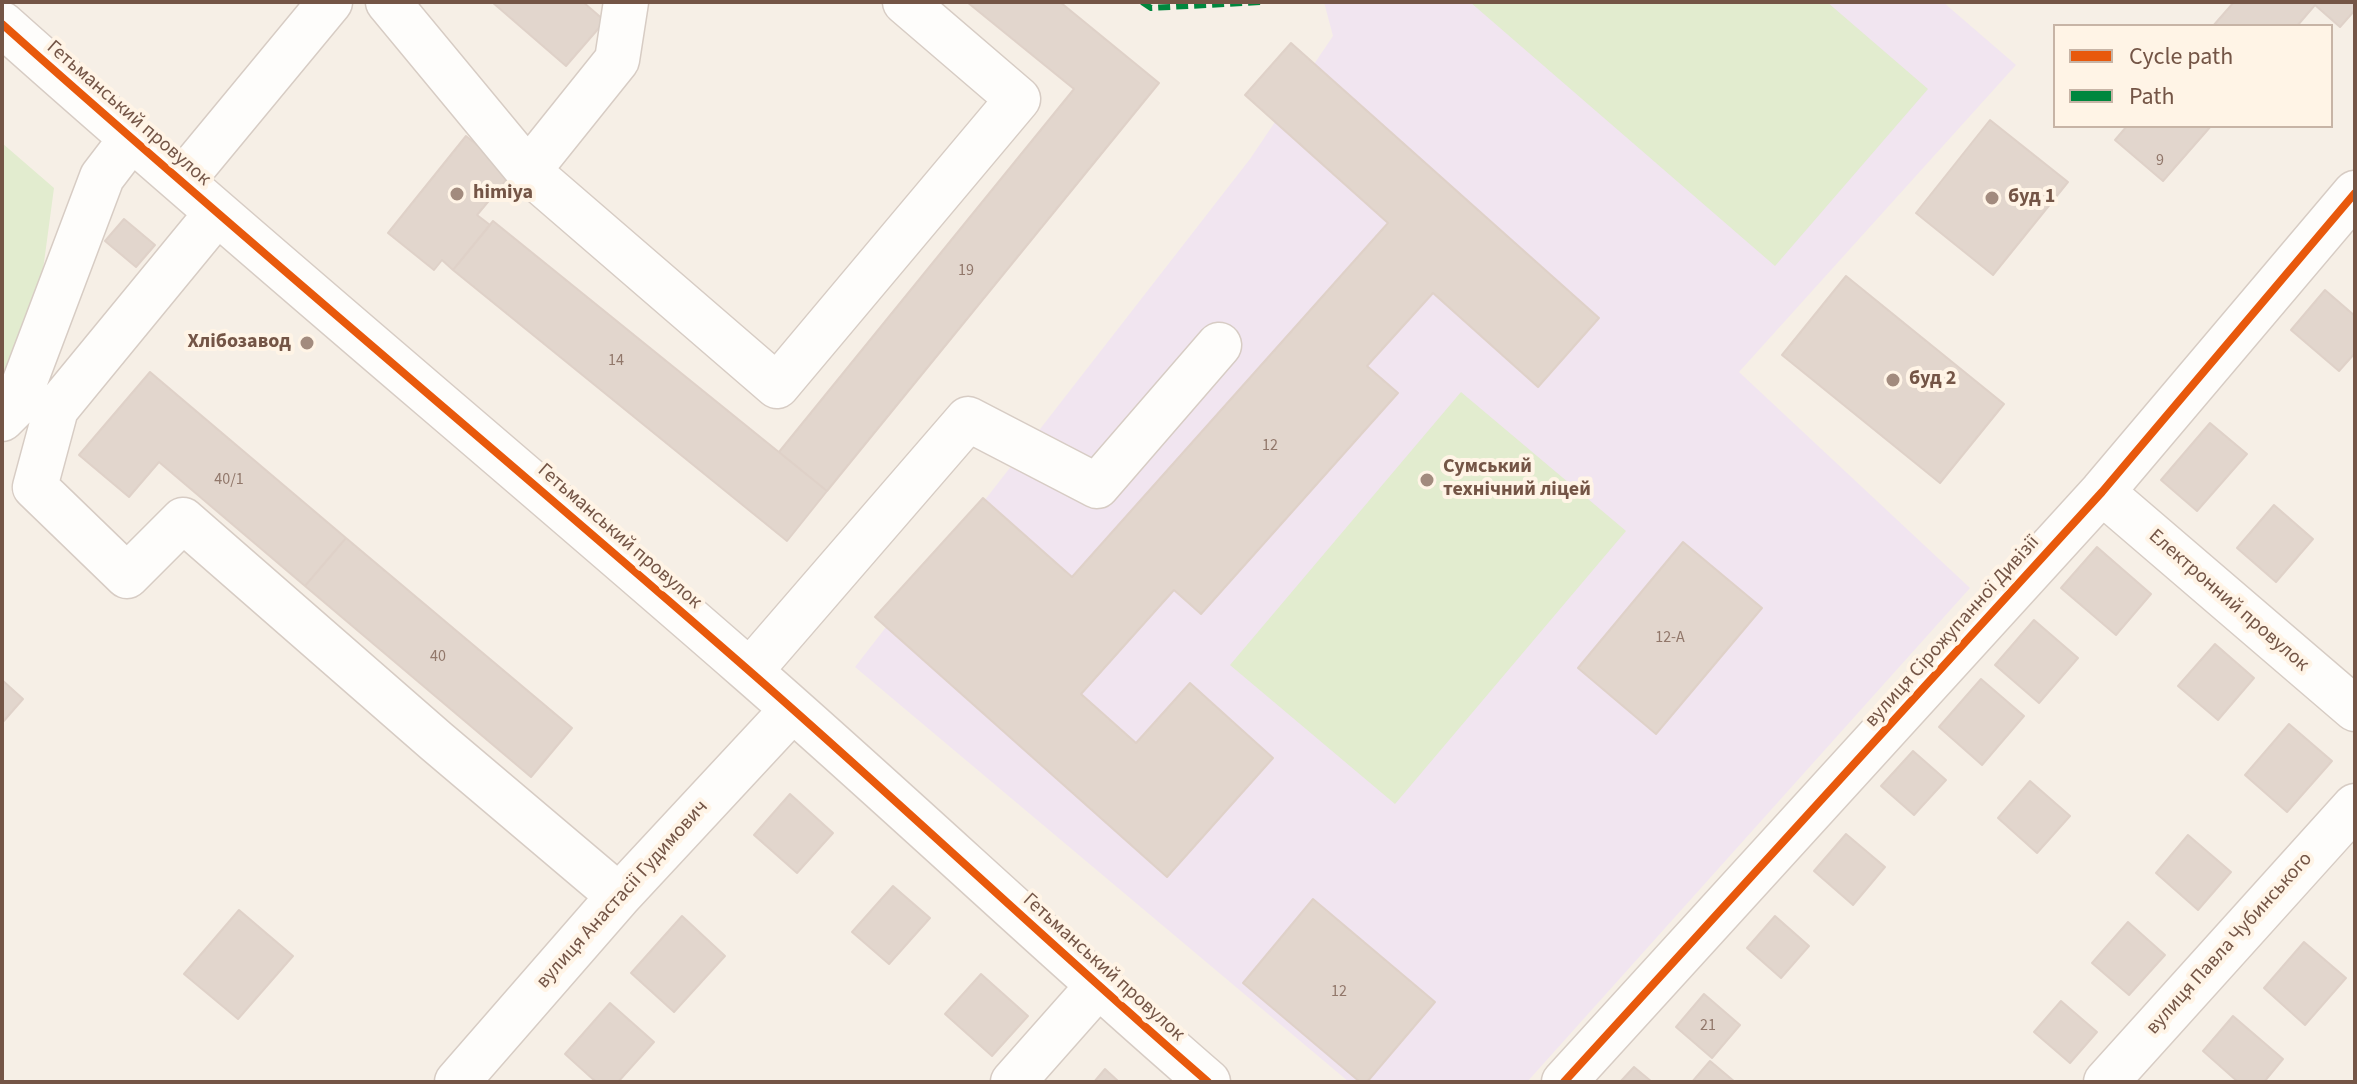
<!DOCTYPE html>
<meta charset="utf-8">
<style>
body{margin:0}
#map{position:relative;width:2357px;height:1084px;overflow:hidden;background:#f6efe6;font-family:"Source Sans 3",sans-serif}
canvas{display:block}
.frame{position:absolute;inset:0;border:4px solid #745546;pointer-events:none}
.legend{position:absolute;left:2053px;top:24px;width:280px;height:104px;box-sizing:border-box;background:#fff4e6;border:2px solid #c7b4a6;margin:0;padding:10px 14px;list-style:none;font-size:24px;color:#745546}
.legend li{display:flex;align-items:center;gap:16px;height:40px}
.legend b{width:40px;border:2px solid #c7b4a6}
</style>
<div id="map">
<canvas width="2357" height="1084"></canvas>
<div class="frame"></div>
<ul class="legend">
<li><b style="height:10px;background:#e8590c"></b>Cycle path</li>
<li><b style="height:10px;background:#00873e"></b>Path</li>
</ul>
</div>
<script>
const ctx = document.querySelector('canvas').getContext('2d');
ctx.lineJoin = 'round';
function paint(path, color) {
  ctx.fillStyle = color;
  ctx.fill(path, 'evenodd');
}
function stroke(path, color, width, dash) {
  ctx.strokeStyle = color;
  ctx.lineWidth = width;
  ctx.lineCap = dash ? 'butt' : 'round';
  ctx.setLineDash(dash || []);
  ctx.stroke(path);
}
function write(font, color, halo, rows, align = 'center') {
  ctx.font = font + ' "Source Sans 3",sans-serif';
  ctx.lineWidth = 8;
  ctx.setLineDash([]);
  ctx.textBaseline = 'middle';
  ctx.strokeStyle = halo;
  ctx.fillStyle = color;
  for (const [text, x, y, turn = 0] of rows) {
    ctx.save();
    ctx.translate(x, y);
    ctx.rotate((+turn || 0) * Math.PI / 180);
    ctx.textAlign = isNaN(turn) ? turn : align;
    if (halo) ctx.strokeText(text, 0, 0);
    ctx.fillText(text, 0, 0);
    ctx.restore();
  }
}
const education = new Path2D(`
 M 1324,2 L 1943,2 L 2016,65 L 1739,372 L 1970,588 L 1527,1082 L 1349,1082 L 855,667 L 1250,159 L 1333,36 Z`);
const green = new Path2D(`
 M 1470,2 L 1827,2 L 1928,89 L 1775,266 Z
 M 2,143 L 54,188 L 29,374 L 2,403 Z
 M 1461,392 L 1626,531 L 1395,804 L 1230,665 Z`);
const building = new Path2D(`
 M 492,2 L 583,2 L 605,21 L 566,66 Z
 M 967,2 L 1060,2 L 1159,83 L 827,491 L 779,452 L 1074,89 Z
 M 2234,2 L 2355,2 L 2355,10 L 2340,27 L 2315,5 L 2297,26 L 2213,26 Z
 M 1291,43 L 1599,318 L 1538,387 L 1433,293 L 1367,366 L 1398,393 L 1201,614 L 1174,590 L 1081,694 L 1136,743 L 1190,683 L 1273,758 L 1167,877 L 875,617 L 983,498 L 1072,577 L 1388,223 L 1245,95 Z
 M 1990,120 L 2068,182 L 1993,275 L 1916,213 Z
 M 2127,126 L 2211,126 L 2163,181 L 2115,140 Z
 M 466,136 L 512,173 L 477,215 L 490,225 L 453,270 L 442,260 L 434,270 L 388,233 Z
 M 124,219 L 155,245 L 136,267 L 105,241 Z
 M 493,221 L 827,491 L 787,541 L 453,270 Z
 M 1846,276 L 2004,404 L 1940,483 L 1782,355 Z
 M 2325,290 L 2355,316 L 2355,353 L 2339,371 L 2291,330 Z
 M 150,372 L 346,538 L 305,586 L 159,462 L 129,497 L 79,455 Z
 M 2210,423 L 2247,454 L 2197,511 L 2161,480 Z
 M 2274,505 L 2313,539 L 2276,582 L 2237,548 Z
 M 346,538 L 572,728 L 531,777 L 305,586 Z
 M 1683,542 L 1762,608 L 1656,734 L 1578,668 Z
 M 2097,547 L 2151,594 L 2116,635 L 2061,588 Z
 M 2034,620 L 2078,658 L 2039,703 L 1995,665 Z
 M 2215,644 L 2254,678 L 2218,720 L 2178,686 Z
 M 1981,679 L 2024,716 L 1982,765 L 1939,727 Z
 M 2,680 L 23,699 L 2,723 Z
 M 2289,724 L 2332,761 L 2287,812 L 2245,775 Z
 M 1913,751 L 1946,780 L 1914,815 L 1881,786 Z
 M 2030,781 L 2070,816 L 2037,853 L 1998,818 Z
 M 790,794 L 833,833 L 797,873 L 754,835 Z
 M 1846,834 L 1885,867 L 1853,905 L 1814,871 Z
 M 2188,835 L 2231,872 L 2198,910 L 2156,873 Z
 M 893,886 L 930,918 L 889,964 L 852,932 Z
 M 1313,899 L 1435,1002 L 1367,1082 L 1360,1082 L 1243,983 Z
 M 239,910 L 293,956 L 238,1019 L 184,974 Z
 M 682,916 L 725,956 L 674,1012 L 631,973 Z
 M 1775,916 L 1809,946 L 1781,978 L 1747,948 Z
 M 2128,922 L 2165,955 L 2129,995 L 2092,963 Z
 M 2304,942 L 2346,978 L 2305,1025 L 2264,988 Z
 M 981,974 L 1028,1016 L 992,1056 L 945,1014 Z
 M 1704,994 L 1740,1025 L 1712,1058 L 1676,1027 Z
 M 2061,1001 L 2097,1032 L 2070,1063 L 2034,1032 Z
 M 610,1003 L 654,1042 L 618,1082 L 596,1082 L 565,1054 Z
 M 2233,1016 L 2283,1059 L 2264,1082 L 2238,1082 L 2203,1051 Z
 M 1710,1061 L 1735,1082 L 1692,1082 Z
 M 1634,1067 L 1652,1082 L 1620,1082 Z
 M 1105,1069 L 1119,1082 L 1094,1082 Z`);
const minor = new Path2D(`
 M 388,2 L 528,171 L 777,386 L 1018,99 L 905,2
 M 2,24 C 246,242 499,452 746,668 C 902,804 1052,947 1208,1082
 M 528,171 L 617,60 L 626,2
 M 182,181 L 330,2
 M 217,213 L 56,409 L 35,487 L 127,576 L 183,520 L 436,741 L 619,896
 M 2,419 L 16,405 L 102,177 L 131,139
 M 2102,492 L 2355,709
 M 750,671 L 968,419 L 1097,486 L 1219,345
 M 457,1082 L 619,896 L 792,710
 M 1013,1082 L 1098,986
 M 1564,1082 L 2102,492 L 2355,193
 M 2106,1082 L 2355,806`);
const quiet = new Path2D(`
 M 1142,2 L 1151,8 L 1261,2`);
const cycleway = new Path2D(`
 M 2,24 C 246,242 499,452 746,668 C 902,804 1052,947 1208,1082
 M 1564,1082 L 2102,492 L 2355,193`);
const markers = [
 [457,194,8,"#a28b7e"],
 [1992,198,8,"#a28b7e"],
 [307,343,8,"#a28b7e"],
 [1893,380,8,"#a28b7e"],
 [1427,480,8,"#a28b7e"]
];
const numberNames = [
 ["9",2160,161],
 ["19",966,271],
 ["14",616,361],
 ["12",1270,446],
 ["40/1",229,480],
 ["12-А",1670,638],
 ["40",438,657],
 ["12",1339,992],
 ["21",1708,1026]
];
const streetNames = [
 ["Гетьманський провулок",128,114,41],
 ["Гетьманський провулок",619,537,41],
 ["Електронний провулок",2228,601,41],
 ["вулиця Сірожупанної Дивізії",1953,632,-48],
 ["вулиця Анастасії Гудимович",623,895,-48],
 ["вулиця Павла Чубинського",2230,944,-48],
 ["Гетьманський провулок",1103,968,42]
];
const poiNames = [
 ["himiya",473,194],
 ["буд 1",2008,198],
 ["Хлібозавод",291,343,"right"],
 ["буд 2",1909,380],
 ["Сумський",1443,468],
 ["технічний ліцей",1443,491]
];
paint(education, '#f1e5f0');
paint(green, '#e2eccf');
paint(building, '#e2d6cd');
stroke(building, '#dfd1c8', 2);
stroke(minor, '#d7ccc4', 47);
stroke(minor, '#fefdfb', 44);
stroke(quiet, '#00873e', 6, [12, 6]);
stroke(cycleway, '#e8590c', 8);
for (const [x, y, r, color] of markers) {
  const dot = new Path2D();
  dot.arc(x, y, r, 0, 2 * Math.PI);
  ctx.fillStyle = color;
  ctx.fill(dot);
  stroke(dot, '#fff4e6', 3);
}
write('16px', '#91776a', null, numberNames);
write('20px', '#745546', '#fff4e6', streetNames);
write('bold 20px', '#745546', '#fff4e6', poiNames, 'left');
</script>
